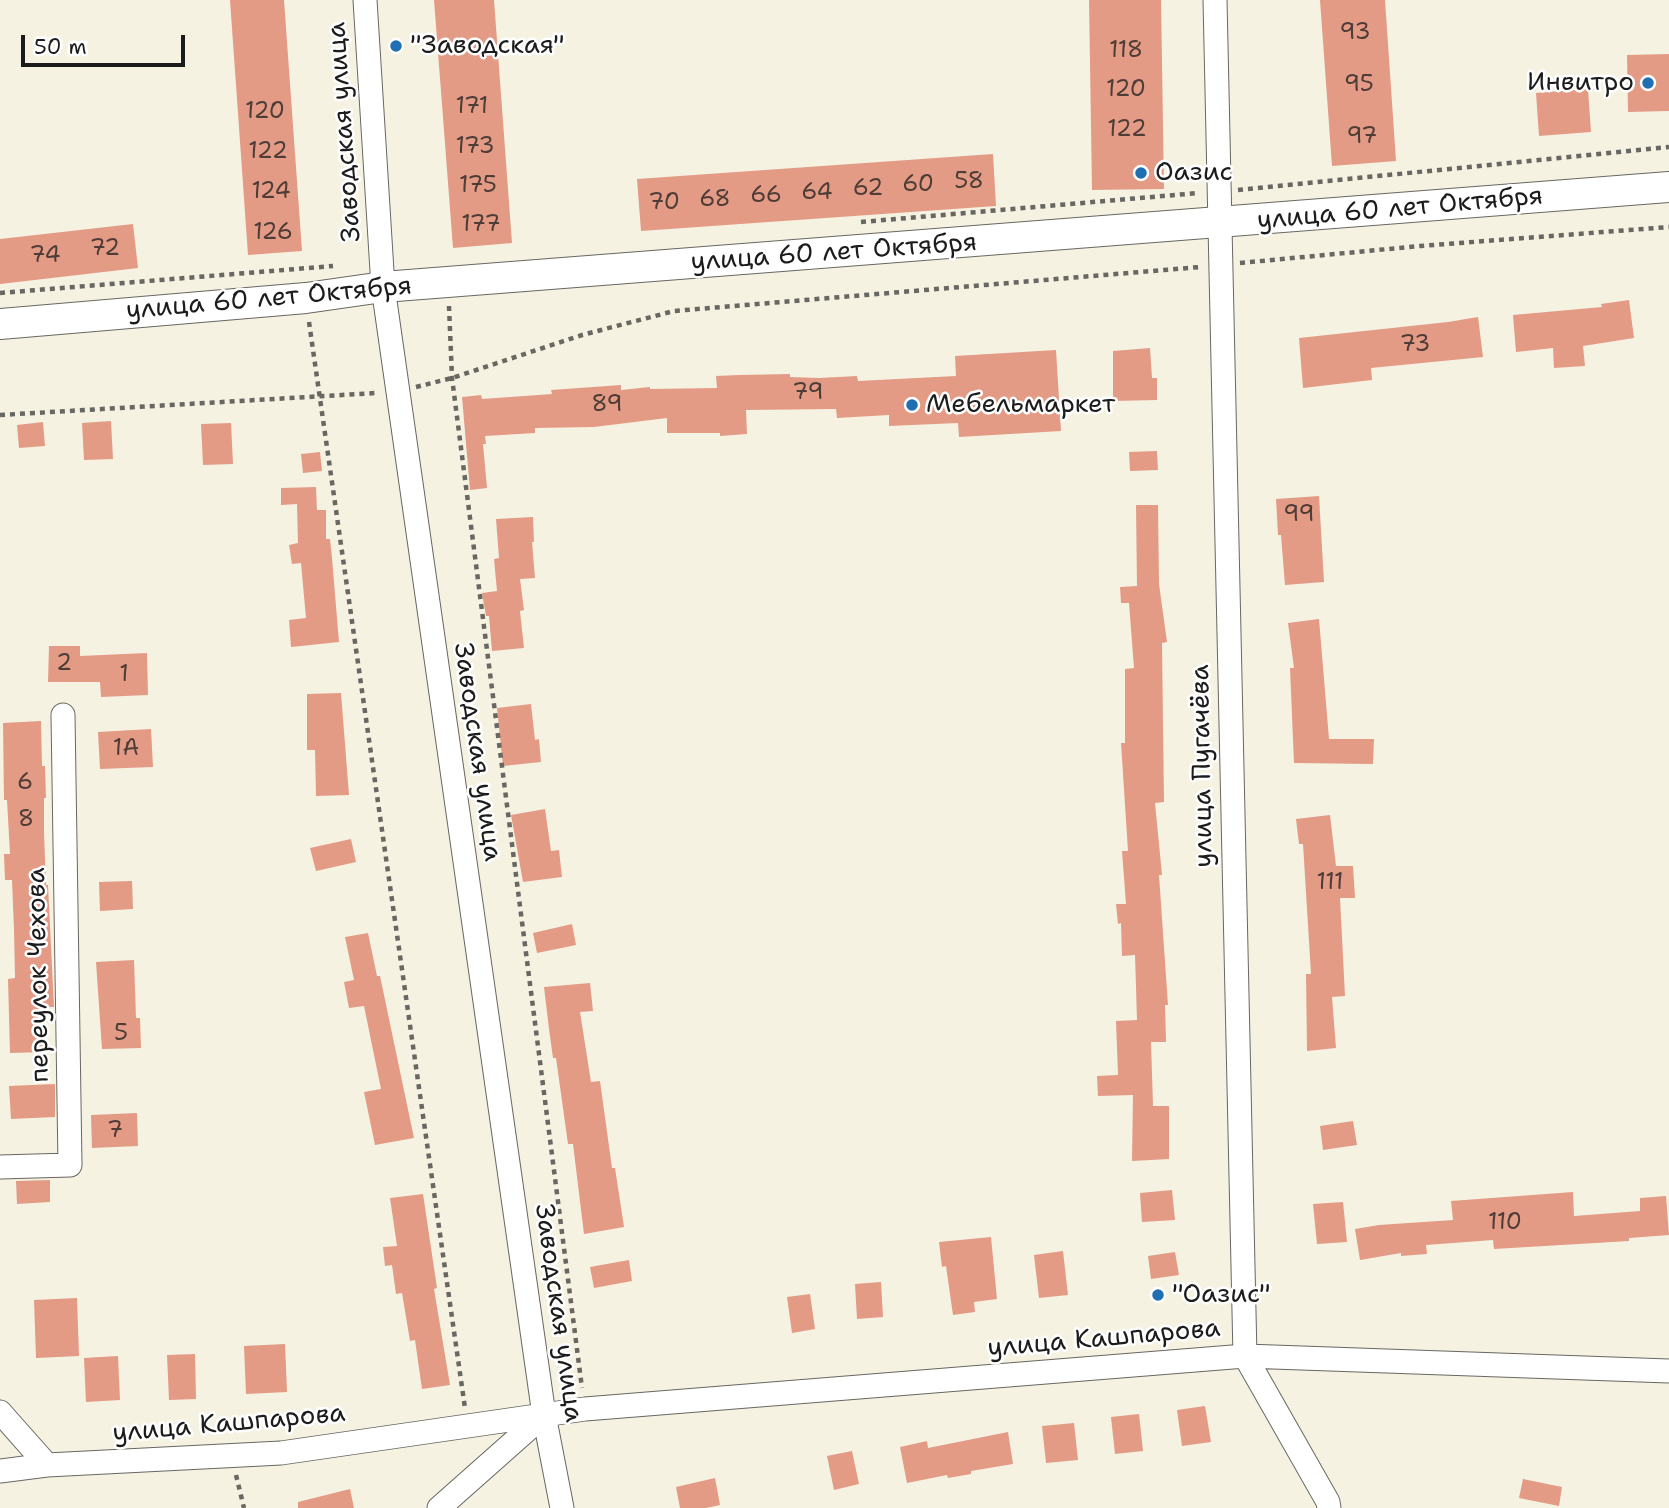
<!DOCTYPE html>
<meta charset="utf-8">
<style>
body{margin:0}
#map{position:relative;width:1669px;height:1508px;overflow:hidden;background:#f5f2e2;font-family:"Shantell Sans",sans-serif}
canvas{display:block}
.scale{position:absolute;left:21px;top:35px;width:164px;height:32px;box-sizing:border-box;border:4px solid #1c1c1c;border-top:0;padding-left:9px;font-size:21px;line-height:24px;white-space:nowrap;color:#1c1c1c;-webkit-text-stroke:5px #fff;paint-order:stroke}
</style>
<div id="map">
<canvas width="1669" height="1508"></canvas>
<div class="scale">50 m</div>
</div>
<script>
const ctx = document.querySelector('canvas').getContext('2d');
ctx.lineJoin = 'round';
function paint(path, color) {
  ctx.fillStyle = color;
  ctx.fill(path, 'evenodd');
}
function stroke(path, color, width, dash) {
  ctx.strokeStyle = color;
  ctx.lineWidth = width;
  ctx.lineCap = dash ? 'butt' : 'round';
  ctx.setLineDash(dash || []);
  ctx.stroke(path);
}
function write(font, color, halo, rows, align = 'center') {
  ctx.font = font + ' "Shantell Sans",sans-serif';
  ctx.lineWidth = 5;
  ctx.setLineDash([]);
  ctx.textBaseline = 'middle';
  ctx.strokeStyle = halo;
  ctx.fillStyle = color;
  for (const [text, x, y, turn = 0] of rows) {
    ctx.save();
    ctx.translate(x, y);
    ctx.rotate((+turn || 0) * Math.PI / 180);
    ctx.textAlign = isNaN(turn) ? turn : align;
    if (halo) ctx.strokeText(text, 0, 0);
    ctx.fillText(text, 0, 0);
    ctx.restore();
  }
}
const building = new Path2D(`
 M 230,0 L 284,0 L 302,251 L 248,255 Z
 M 434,0 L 494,0 L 512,243 L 453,248 Z
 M 1089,0 L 1161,0 L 1164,189 L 1092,190 Z
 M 1320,0 L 1385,0 L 1396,161 L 1332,166 Z
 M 1669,54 L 1669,111 L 1628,112 L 1627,55 Z
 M 1588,89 L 1591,132 L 1539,136 L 1536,93 Z
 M 993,154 L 996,206 L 641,231 L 637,179 Z
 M 133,224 L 138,268 L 0,284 L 0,239 Z
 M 1629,300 L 1634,338 L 1583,346 L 1585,366 L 1554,368 L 1553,348 L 1516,352 L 1513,315 L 1602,307 L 1601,304 Z
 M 1478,317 L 1483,357 L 1371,368 L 1372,380 L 1303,388 L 1299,338 L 1448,322 Z
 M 1150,348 L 1152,378 L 1157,378 L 1157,400 L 1113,401 L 1113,351 Z
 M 1056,350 L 1061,431 L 959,437 L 958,423 L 889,426 L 889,415 L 837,418 L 836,409 L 746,410 L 747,434 L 720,436 L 720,433 L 667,433 L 667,418 L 594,427 L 535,428 L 535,433 L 485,436 L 486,444 L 483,444 L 487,488 L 470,490 L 462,397 L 481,395 L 482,399 L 552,394 L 551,390 L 621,385 L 621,390 L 650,387 L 650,389 L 717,388 L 716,376 L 739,375 L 790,374 L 790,377 L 819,378 L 857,376 L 858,381 L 956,376 L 955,356 Z
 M 111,421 L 113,459 L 84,460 L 82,423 Z
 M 43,422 L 45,446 L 19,448 L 17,425 Z
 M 231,423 L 233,464 L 203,465 L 201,424 Z
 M 1157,451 L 1158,470 L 1130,471 L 1129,452 Z
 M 320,452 L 322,471 L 303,473 L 301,454 Z
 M 316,487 L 317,510 L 326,510 L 326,539 L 330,539 L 332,558 L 339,642 L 291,647 L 289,620 L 306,618 L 301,563 L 292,564 L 289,545 L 298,543 L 297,504 L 281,505 L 281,488 Z
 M 1319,496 L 1324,582 L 1285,585 L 1281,535 L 1278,535 L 1276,499 Z
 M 1136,505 L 1158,505 L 1159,584 L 1167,642 L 1162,643 L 1164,802 L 1155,803 L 1162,875 L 1159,875 L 1168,1005 L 1165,1005 L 1166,1042 L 1151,1042 L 1153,1106 L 1169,1106 L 1169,1159 L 1132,1161 L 1133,1095 L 1098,1096 L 1097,1076 L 1118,1075 L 1116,1021 L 1137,1020 L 1135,955 L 1122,956 L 1121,923 L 1118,924 L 1116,904 L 1126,904 L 1122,851 L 1128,851 L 1121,743 L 1125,743 L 1125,669 L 1134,668 L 1129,603 L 1121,603 L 1120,587 L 1137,586 Z
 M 533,517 L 534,542 L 532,542 L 535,578 L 520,579 L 524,610 L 520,611 L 524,648 L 492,651 L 489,616 L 486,616 L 482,593 L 497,591 L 494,559 L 499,558 L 496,519 Z
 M 1319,619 L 1329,739 L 1374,739 L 1373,764 L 1294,763 L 1290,668 L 1294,668 L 1288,623 Z
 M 49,646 L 80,646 L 80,656 L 147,653 L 148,695 L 101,697 L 100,682 L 48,682 Z
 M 341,693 L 349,795 L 316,796 L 315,750 L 307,750 L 307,694 Z
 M 531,704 L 535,740 L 539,739 L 541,762 L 503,766 L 497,708 Z
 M 41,721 L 42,766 L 45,766 L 46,798 L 44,798 L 44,833 L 46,885 L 48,885 L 54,1007 L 44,1007 L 46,1052 L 10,1053 L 8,979 L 15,978 L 14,930 L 12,880 L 5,880 L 4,854 L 10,854 L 7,800 L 4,800 L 3,723 Z
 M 151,729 L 153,767 L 100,769 L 98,732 Z
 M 545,809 L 551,851 L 559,850 L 562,877 L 523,882 L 511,815 Z
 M 1330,815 L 1336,866 L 1353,866 L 1355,898 L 1340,898 L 1345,996 L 1332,997 L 1336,1048 L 1307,1051 L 1306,974 L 1311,974 L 1303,844 L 1299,844 L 1296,819 Z
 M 351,839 L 356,862 L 316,871 L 310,848 Z
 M 132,881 L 133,909 L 100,911 L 99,882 Z
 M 572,924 L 576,945 L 537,953 L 533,933 Z
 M 368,933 L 377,976 L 380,976 L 414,1138 L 375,1145 L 364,1092 L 381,1089 L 364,1006 L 349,1008 L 344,982 L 354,980 L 345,937 Z
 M 134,960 L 136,1018 L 140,1018 L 141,1048 L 102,1049 L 96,962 Z
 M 590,983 L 593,1011 L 580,1012 L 591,1082 L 600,1081 L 612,1168 L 615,1168 L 624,1227 L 584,1234 L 573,1144 L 568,1144 L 556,1058 L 553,1058 L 549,1029 L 544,987 Z
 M 55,1084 L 55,1117 L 11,1119 L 9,1086 Z
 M 137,1113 L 138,1146 L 92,1148 L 91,1115 Z
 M 1353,1121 L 1357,1145 L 1323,1150 L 1320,1126 Z
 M 50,1180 L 50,1202 L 17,1204 L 16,1181 Z
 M 1172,1190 L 1175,1220 L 1142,1222 L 1140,1193 Z
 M 1573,1192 L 1574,1216 L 1640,1211 L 1640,1198 L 1666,1196 L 1669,1235 L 1629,1238 L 1629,1241 L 1494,1249 L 1493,1240 L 1426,1245 L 1427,1254 L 1401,1256 L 1401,1253 L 1360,1260 L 1355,1229 L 1379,1225 L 1453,1220 L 1451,1201 Z
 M 423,1194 L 437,1288 L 434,1289 L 450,1385 L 422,1389 L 415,1340 L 410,1341 L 402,1293 L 396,1294 L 392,1265 L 385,1266 L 383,1247 L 397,1246 L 390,1198 Z
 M 1343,1202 L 1347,1242 L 1317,1244 L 1313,1204 Z
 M 991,1237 L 997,1299 L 974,1302 L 975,1312 L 953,1315 L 946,1266 L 942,1267 L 939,1242 Z
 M 1063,1251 L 1068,1295 L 1039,1298 L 1034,1255 Z
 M 1175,1252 L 1179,1275 L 1151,1279 L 1148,1256 Z
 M 629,1260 L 632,1281 L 594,1288 L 590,1267 Z
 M 881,1282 L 883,1317 L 857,1319 L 855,1284 Z
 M 810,1294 L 815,1329 L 792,1333 L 787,1297 Z
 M 77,1298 L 79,1356 L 36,1358 L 34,1300 Z
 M 285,1344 L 287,1392 L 246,1394 L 244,1346 Z
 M 195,1354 L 196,1399 L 169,1400 L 167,1355 Z
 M 118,1356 L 120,1400 L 86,1402 L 84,1358 Z
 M 1205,1406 L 1211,1442 L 1182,1446 L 1177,1410 Z
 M 1139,1414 L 1143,1451 L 1115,1454 L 1111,1417 Z
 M 1074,1423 L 1078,1460 L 1046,1463 L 1042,1426 Z
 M 1008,1432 L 1013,1464 L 971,1471 L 971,1474 L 948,1478 L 947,1475 L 907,1483 L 900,1447 L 927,1441 L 928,1448 Z
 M 852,1451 L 859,1484 L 834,1490 L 827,1456 Z
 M 715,1478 L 720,1505 L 706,1508 L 680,1508 L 676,1487 Z
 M 1523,1479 L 1562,1487 L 1559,1506 L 1519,1498 Z
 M 350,1489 L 354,1508 L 298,1508 L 298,1502 Z`);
const path = new Path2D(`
 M 1238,190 L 1669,147
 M 861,222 L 1198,193
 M 1240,263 L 1420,246 L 1669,227
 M 0,293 L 333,266
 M 449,306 L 452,378 L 582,1388
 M 309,322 L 465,1408
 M 416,387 L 452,378 L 582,335 L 674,311 L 1200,267
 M 0,415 L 376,393
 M 236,1475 L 244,1508`);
const minor = new Path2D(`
 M 365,0 L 383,287 L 544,1415 L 562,1508
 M 1215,0 L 1245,1356 L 1328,1502 L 1329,1508
 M 0,1167 L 70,1165 L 63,715
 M 0,1412 L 47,1465
 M 0,1471 L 47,1465 L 281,1453 L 585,1409 L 1245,1356 L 1669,1371
 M 439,1508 L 544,1415`);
const major = new Path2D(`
 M 0,324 L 306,298 L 383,287 L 1669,187`);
const markers = [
 [396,46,7,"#1f6fb2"],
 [1648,83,7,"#1f6fb2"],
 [1141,173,7,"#1f6fb2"],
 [912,405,7,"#1f6fb2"],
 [1158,1295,7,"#1f6fb2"]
];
const numberNames = [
 ["93",1355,33],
 ["118",1126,51],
 ["95",1359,85],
 ["120",1126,90],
 ["171",472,107],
 ["120",265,112],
 ["122",1127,130],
 ["97",1362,137],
 ["173",475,147],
 ["122",268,152],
 ["58",969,182],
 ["60",918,185],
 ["175",478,186],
 ["62",868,189],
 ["124",271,192],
 ["64",817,193],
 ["66",766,196],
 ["68",715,200],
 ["70",664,203],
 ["177",481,225],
 ["126",273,233],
 ["72",105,249],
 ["74",45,256],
 ["73",1415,345],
 ["79",808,393],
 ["89",607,405],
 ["99",1299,515],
 ["2",64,664],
 ["1",124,675],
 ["1А",126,749],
 ["6",25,783],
 ["8",26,820],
 ["111",1330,883],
 ["5",121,1034],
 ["7",115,1131],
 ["110",1505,1223]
];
const poiNames = [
 ["\"Заводская\"",410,46],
 ["Инвитро",1634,83,"right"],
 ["Оазис",1155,173],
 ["Мебельмаркет",926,405],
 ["\"Оазис\"",1172,1295]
];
const streetNames = [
 ["Заводская улица",345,132,-94],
 ["улица 60 лет Октября",1400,209,-5],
 ["улица 60 лет Октября",834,253,-4],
 ["улица 60 лет Октября",269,299,-5],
 ["Заводская улица",477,752,82],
 ["улица Пугачёва",1203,766,-91],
 ["переулок Чехова",39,975,-91],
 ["Заводская улица",558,1313,82],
 ["улица Кашпарова",1104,1339,-5],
 ["улица Кашпарова",229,1424,-5]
];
paint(building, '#e39b86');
stroke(minor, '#686761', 25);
stroke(major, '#686761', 32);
stroke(path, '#686761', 4.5, [5, 5]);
stroke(minor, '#fff', 23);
stroke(major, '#fff', 30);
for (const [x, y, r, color] of markers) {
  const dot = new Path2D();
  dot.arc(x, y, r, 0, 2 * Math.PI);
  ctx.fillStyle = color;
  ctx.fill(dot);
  stroke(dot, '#fff', 2.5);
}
write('23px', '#4e3c36', null, numberNames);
write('26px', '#1c1c1c', '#fff', poiNames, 'left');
write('26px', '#1c1c1c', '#fff', streetNames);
</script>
